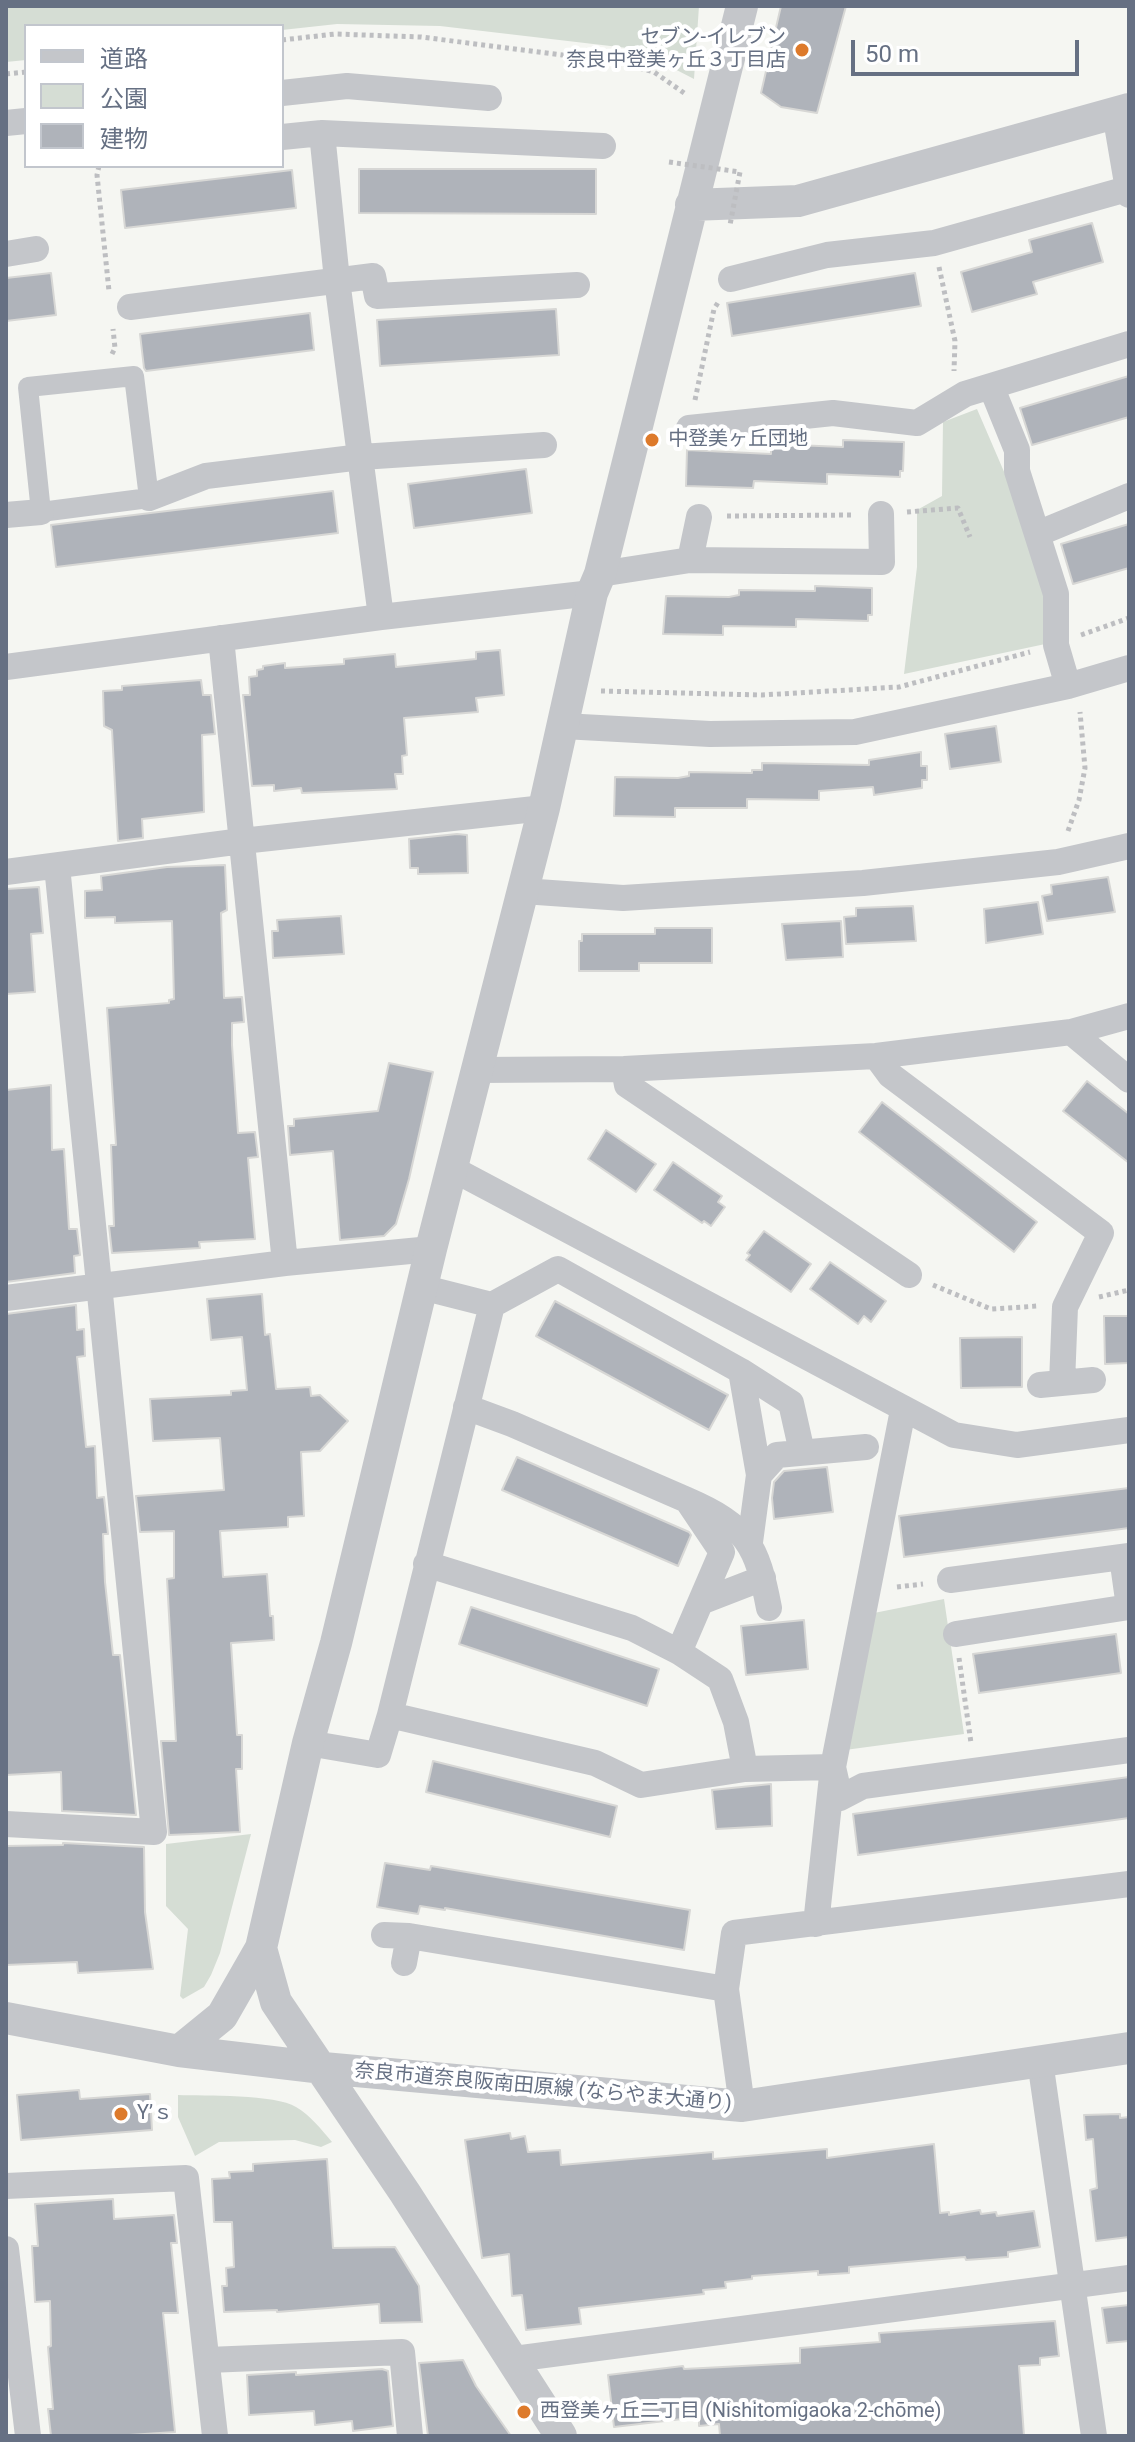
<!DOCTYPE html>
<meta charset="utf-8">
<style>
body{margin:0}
#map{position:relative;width:1135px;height:2442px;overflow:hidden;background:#f5f6f2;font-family:Roboto,"Noto Sans JP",sans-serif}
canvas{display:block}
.frame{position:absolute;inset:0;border:8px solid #667083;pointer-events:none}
.legend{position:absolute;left:24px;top:24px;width:260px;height:144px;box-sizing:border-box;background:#fff;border:2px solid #c2c6cd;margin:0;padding:10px 14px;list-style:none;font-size:24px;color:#667083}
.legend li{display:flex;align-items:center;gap:16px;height:40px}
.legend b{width:40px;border:2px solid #c2c6cd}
.scale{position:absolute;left:851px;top:40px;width:228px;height:36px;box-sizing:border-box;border:4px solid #667083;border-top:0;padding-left:10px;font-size:24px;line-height:28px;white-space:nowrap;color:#667083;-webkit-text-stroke:6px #fff;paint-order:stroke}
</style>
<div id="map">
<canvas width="1135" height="2442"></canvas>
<div class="frame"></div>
<ul class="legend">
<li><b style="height:10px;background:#c4c6ca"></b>道路</li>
<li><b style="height:22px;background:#d5ddd4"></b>公園</li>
<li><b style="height:22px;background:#afb3ba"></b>建物</li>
</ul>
<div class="scale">50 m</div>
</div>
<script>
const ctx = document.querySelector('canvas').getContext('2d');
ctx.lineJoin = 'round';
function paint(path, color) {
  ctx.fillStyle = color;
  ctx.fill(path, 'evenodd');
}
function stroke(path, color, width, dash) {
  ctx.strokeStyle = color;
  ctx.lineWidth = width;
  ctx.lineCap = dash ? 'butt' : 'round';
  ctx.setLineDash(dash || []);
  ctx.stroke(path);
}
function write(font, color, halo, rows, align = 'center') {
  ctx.font = font + ' Roboto,"Noto Sans JP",sans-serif';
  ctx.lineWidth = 8;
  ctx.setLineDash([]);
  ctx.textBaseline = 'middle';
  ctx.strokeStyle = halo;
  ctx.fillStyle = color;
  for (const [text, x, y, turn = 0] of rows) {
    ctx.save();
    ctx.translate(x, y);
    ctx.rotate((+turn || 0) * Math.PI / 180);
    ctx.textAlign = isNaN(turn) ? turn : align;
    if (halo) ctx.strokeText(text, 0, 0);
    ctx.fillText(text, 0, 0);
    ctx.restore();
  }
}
const green = new Path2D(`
 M 6,6 L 699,6 L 694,79 L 636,49 L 440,26 L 337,24 L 282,30 L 282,26 L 26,26 L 26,60 L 6,62 Z
 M 977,409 L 1008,481 L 1047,597 L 1050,643 L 904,674 L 917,567 L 917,510 L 942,496 L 943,422 Z
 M 944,1599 L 964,1734 L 845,1750 L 874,1613 Z
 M 251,1834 L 220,1953 L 211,1975 L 204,1987 L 183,1999 L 180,1996 L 188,1929 L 166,1906 L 166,1844 Z
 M 178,2095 C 204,2096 276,2094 296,2107 C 310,2115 321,2129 332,2142 L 321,2147 L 295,2140 L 219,2142 L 195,2156 L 178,2117 Z`);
const building = new Path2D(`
 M 781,6 L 846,6 L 817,113 L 781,107 L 761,93 Z
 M 359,169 L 596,169 L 596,214 L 359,213 Z
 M 292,170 L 296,208 L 125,228 L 121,190 Z
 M 1092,223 L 1103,262 L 1033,282 L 1037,294 L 972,312 L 961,272 L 1032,252 L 1029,240 Z
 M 51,273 L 56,315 L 6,321 L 6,278 Z
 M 915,273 L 921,306 L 732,336 L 727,303 Z
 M 556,309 L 559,355 L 380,366 L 377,320 Z
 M 310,313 L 314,350 L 146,371 L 144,368 L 140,334 Z
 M 1129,376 L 1129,417 L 1032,445 L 1020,408 Z
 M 843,440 L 904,442 L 903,471 L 900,471 L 900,477 L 827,474 L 827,484 L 754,481 L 753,488 L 686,486 L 687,450 L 771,454 L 771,444 L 843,447 Z
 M 526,469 L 532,513 L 414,528 L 408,484 Z
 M 333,491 L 338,533 L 56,567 L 51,525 Z
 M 1129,524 L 1129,568 L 1073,584 L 1061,544 Z
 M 815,586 L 872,588 L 872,615 L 868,615 L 868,621 L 796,619 L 796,627 L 723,626 L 723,635 L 663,634 L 666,596 L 729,597 L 739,595 L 739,590 L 815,591 Z
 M 500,650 L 504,695 L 476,698 L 478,712 L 404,718 L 407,755 L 402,756 L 403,774 L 395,774 L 397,789 L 302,793 L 301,788 L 274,791 L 274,785 L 252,786 L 243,695 L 250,695 L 249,677 L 257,676 L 257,670 L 263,669 L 263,666 L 285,663 L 285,668 L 344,664 L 344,659 L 395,654 L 396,667 L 476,659 L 476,652 Z
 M 201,680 L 203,695 L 211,695 L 215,734 L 202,735 L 204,812 L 142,819 L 143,838 L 118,841 L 112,730 L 104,726 L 103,691 L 122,690 L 122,686 Z
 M 996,726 L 1001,762 L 950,769 L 945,734 Z
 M 921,752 L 921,766 L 927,766 L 927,780 L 922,780 L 922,788 L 874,795 L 873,787 L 819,791 L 819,800 L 747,799 L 747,808 L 675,808 L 675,817 L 614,816 L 615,777 L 678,778 L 689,776 L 689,772 L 752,773 L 752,770 L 762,770 L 762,763 L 869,765 L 869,760 Z
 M 457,834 L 467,835 L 468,873 L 418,874 L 418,868 L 410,868 L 409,839 Z
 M 225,865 L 227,910 L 221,913 L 224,998 L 242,997 L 244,1022 L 232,1023 L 232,1045 L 238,1133 L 255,1132 L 258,1157 L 248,1158 L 255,1239 L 199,1242 L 200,1248 L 112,1253 L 109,1226 L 114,1226 L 111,1145 L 116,1145 L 107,1008 L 169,1003 L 169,1000 L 174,999 L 172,921 L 115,923 L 115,917 L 85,918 L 85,891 L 102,890 L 101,876 L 167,867 Z
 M 1108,877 L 1115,912 L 1047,921 L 1042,896 L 1052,894 L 1051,885 Z
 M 39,887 L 43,933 L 31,934 L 35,992 L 6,994 L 6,889 Z
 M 1038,902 L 1043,934 L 986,943 L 984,909 Z
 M 913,906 L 916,941 L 846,944 L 844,917 L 856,916 L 856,908 Z
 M 341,916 L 344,954 L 273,958 L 272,931 L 278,931 L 277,920 Z
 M 841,921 L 843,957 L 786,960 L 782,924 Z
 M 655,928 L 712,928 L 712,963 L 639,963 L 639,971 L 579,971 L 579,941 L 582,941 L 582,934 L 655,934 Z
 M 389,1063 L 433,1072 L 409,1179 L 396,1224 L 384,1236 L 340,1240 L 333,1151 L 290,1155 L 288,1126 L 294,1126 L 294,1119 L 378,1111 Z
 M 1087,1081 L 1129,1114 L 1129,1163 L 1063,1111 Z
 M 51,1085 L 52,1150 L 64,1149 L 69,1229 L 77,1229 L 80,1255 L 74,1256 L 75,1273 L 6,1282 L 6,1090 Z
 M 882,1102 L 1037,1222 L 1014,1252 L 859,1132 Z
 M 606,1130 L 656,1164 L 636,1192 L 588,1159 Z
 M 673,1162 L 722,1196 L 718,1202 L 725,1207 L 711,1226 L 704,1221 L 702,1223 L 654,1190 Z
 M 764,1231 L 811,1264 L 791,1292 L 746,1260 L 750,1255 L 747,1253 Z
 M 830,1262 L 886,1301 L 871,1322 L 864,1316 L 858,1324 L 810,1289 Z
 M 262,1294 L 265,1335 L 270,1334 L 276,1389 L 310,1387 L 311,1396 L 320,1395 L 348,1421 L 320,1451 L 301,1452 L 304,1516 L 288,1517 L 288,1527 L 220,1531 L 223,1577 L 267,1574 L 270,1616 L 273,1616 L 274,1640 L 231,1643 L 237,1735 L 242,1735 L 242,1769 L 236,1769 L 240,1832 L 169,1835 L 161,1741 L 176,1741 L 167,1579 L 174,1578 L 174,1531 L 140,1532 L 136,1496 L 224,1490 L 220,1438 L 153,1441 L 150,1399 L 231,1395 L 231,1391 L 247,1390 L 242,1337 L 211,1340 L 207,1299 Z
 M 555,1301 L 728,1395 L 709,1430 L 536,1336 Z
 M 76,1305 L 77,1330 L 84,1329 L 85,1356 L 77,1357 L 86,1447 L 95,1446 L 97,1498 L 104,1497 L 108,1534 L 103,1534 L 105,1582 L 113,1655 L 120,1655 L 136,1815 L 62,1811 L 61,1772 L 6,1775 L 6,1314 Z
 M 1104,1316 L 1129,1316 L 1129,1363 L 1105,1364 Z
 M 1022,1337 L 1022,1387 L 961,1388 L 960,1338 Z
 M 517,1457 L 689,1532 L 691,1535 L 678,1566 L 502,1490 Z
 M 827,1467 L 833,1512 L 774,1519 L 772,1498 L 774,1482 L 784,1471 Z
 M 1129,1488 L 1129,1528 L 904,1557 L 899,1516 Z
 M 471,1607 L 659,1669 L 647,1706 L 459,1644 Z
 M 804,1620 L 808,1669 L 746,1675 L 741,1626 Z
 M 1116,1634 L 1121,1673 L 979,1693 L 973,1654 Z
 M 433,1761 L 617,1806 L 610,1837 L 426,1792 Z
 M 1129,1777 L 1129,1818 L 858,1855 L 853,1814 Z
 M 771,1784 L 772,1826 L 716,1829 L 712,1790 Z
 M 63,1843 L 144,1847 L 145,1912 L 153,1969 L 78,1973 L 77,1962 L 6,1965 L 6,1846 L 63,1845 Z
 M 385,1863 L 430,1870 L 431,1866 L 690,1910 L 684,1950 L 445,1908 L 445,1910 L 420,1906 L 418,1914 L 377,1907 Z
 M 79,2090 L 80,2099 L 150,2094 L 152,2130 L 21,2140 L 17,2095 Z
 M 1120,2114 L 1120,2118 L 1129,2117 L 1129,2237 L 1096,2241 L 1090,2190 L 1097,2188 L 1093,2139 L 1086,2140 L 1084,2115 Z
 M 510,2133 L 511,2139 L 525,2136 L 528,2152 L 560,2150 L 561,2165 L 713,2152 L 713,2159 L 827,2149 L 827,2158 L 934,2144 L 940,2213 L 949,2212 L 949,2215 L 980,2210 L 981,2214 L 996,2212 L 997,2216 L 1034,2211 L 1040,2247 L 1008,2252 L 1008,2257 L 966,2260 L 965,2257 L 849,2267 L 849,2273 L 818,2275 L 818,2271 L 752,2276 L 752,2279 L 725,2282 L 726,2288 L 703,2290 L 704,2294 L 579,2308 L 581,2324 L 526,2330 L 522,2295 L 512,2296 L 509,2254 L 482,2258 L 465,2140 Z
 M 327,2159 L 333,2248 L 395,2247 L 419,2286 L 422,2322 L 380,2323 L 379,2304 L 277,2312 L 277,2310 L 224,2312 L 222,2286 L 227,2286 L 226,2268 L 234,2267 L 232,2222 L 214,2222 L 212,2179 L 230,2178 L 229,2172 L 253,2171 L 253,2164 Z
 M 113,2199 L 114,2219 L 174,2215 L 177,2243 L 171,2243 L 178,2313 L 163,2313 L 175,2432 L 114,2436 L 51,2436 L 48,2409 L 53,2409 L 48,2347 L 51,2346 L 50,2301 L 35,2302 L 32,2246 L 38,2246 L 35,2204 Z
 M 1129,2305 L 1129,2341 L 1107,2343 L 1102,2308 Z
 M 1055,2321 L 1059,2356 L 1040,2358 L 1040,2365 L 1019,2366 L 1024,2436 L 720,2436 L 719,2424 L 699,2426 L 699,2417 L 614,2427 L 608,2375 L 683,2366 L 684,2369 L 800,2363 L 800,2348 L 880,2342 L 879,2333 Z
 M 463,2360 L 476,2386 L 511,2436 L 428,2436 L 419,2363 Z
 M 382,2369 L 388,2371 L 393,2426 L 353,2431 L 352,2421 L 315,2425 L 314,2411 L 249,2415 L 247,2375 L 296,2372 L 296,2375 Z`);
const path = new Path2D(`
 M 282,40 L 335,34 L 421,37 L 617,62 L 654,72 L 687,95
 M 6,74 L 26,72
 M 99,166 L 97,175 L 109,291
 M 939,267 L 955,341 L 954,371
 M 112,354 L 115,348 L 113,329
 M 695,400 L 714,309 L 719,301
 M 907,512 L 958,508 L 970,537
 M 727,516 L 853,515
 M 1081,635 L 1129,618
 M 601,691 L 762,695 L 899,687 L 1030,652
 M 1068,831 L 1079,800 L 1085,768 L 1080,712
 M 933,1285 L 991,1309 L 1038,1306
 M 1099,1297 L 1129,1290
 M 897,1587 L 923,1584
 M 959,1658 L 971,1743`);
const pedestrian = new Path2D(`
 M 134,376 L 149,498 L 41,512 L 28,387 Z`);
const minor = new Path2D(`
 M 282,93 L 347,86 L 489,98
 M 1115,113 L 1129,195
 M 6,123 L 26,121
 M 322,133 L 337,280 L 381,617
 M 282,137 L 322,133 L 603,146
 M 6,254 L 36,249
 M 731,279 L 827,255 L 934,243 L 1127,189
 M 130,307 L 373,276 L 377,296 L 577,285
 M 991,386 L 1017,450 L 1017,471 L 1056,594 L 1056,645 L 1068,686
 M 689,428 L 833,413 L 917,423 L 965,394 L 1129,344
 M 149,498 L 206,476 L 361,457 L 544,445
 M 6,515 L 41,512
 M 1037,534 L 1129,496
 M 690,560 L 699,517
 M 600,574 L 690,560 L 882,562 L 881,514
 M 221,638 L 285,1263
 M 6,667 L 381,617 L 592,593
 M 563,726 L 710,734 L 855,732 L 1068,686 L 1129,668
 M 6,872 L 242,841 L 544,808
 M 523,891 L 623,898 L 863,883 L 1058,862 L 1129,846
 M 1071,1032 L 1129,1080
 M 876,1056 L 890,1075 L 1101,1233 L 1065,1307 L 1062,1383
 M 624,1069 L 627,1085 L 909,1275
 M 478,1070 L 624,1069 L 876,1056 L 1071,1032 L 1129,1016
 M 451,1168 L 954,1435 L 1017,1445 L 1129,1430
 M 421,1287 L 492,1305 L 558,1269 L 741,1371 L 791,1403 L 802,1452
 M 6,1298 L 285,1263 L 431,1249
 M 741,1371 L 759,1475
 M 1040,1385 L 1093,1380
 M 466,1407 L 512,1424 L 687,1500 L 722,1552 L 679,1652
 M 687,1500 C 747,1526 757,1545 769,1608
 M 750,1542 L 759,1475 L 777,1455 L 866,1447
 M 426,1564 L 632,1628 L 679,1652 L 720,1679 L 736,1722 L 745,1769
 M 950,1580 L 1129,1556
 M 701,1602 L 763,1578
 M 956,1634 L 1129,1607 L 1122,1557
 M 390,1715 L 492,1305
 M 308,1743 L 378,1755 L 390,1715 L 595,1763 L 641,1785 L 745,1769 L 833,1767 L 840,1798 L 863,1786 L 1129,1750
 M 6,1824 L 154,1832 L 57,866
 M 816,1924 L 833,1767 L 903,1410
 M 384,1935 L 409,1936 L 726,1989
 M 404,1963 L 409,1936
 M 1040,2061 L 1094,2436
 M 742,2106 L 726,1989 L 734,1933 L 1129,1884
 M 6,2186 L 186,2178 L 215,2436
 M 6,2249 L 28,2436
 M 514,2359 L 1129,2278
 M 208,2360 L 402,2352 L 410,2436`);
const tertiary = new Path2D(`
 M 691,205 L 798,201 L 1129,109
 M 261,1948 L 276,2002 L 405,2193 L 561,2436
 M 6,2018 L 179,2051 L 323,2068 L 742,2106 L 1129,2048
 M 179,2051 L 222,2016 L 261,1948 L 308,1743 L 336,1643 L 431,1249 L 544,808 L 592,593 L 600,574 L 742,6`);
const pathBridge = new Path2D(`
 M 669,162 L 740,172 L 730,225`);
const markers = [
 [802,50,8,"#dd7a2b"],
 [652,440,8,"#dd7a2b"],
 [121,2114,8,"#dd7a2b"],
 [524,2412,8,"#dd7a2b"]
];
const poiNames = [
 ["セブン-イレブン",786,38,"right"],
 ["奈良中登美ヶ丘３丁目店",786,61,"right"],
 ["中登美ヶ丘団地",668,440],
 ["Y’ｓ",137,2114],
 ["西登美ヶ丘二丁目 (Nishitomigaoka 2-chōme)",540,2412]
];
const streetNames = [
 ["奈良市道奈良阪南田原線 (ならやま大通り)",543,2088,5]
];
paint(green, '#d5ddd4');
paint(building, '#afb3ba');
stroke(building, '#d7d7d5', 2);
stroke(path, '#bdbec1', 5, [4, 4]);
stroke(pedestrian, '#c4c6ca', 20);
stroke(minor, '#c4c6ca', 26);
stroke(tertiary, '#c4c6ca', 32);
stroke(pathBridge, '#bdbec1', 5, [4, 4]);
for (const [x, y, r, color] of markers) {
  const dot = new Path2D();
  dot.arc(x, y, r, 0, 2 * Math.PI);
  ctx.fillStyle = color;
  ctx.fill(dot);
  stroke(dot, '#fff', 3);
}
write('20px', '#667083', '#fff', poiNames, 'left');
write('20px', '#667083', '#fff', streetNames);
</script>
